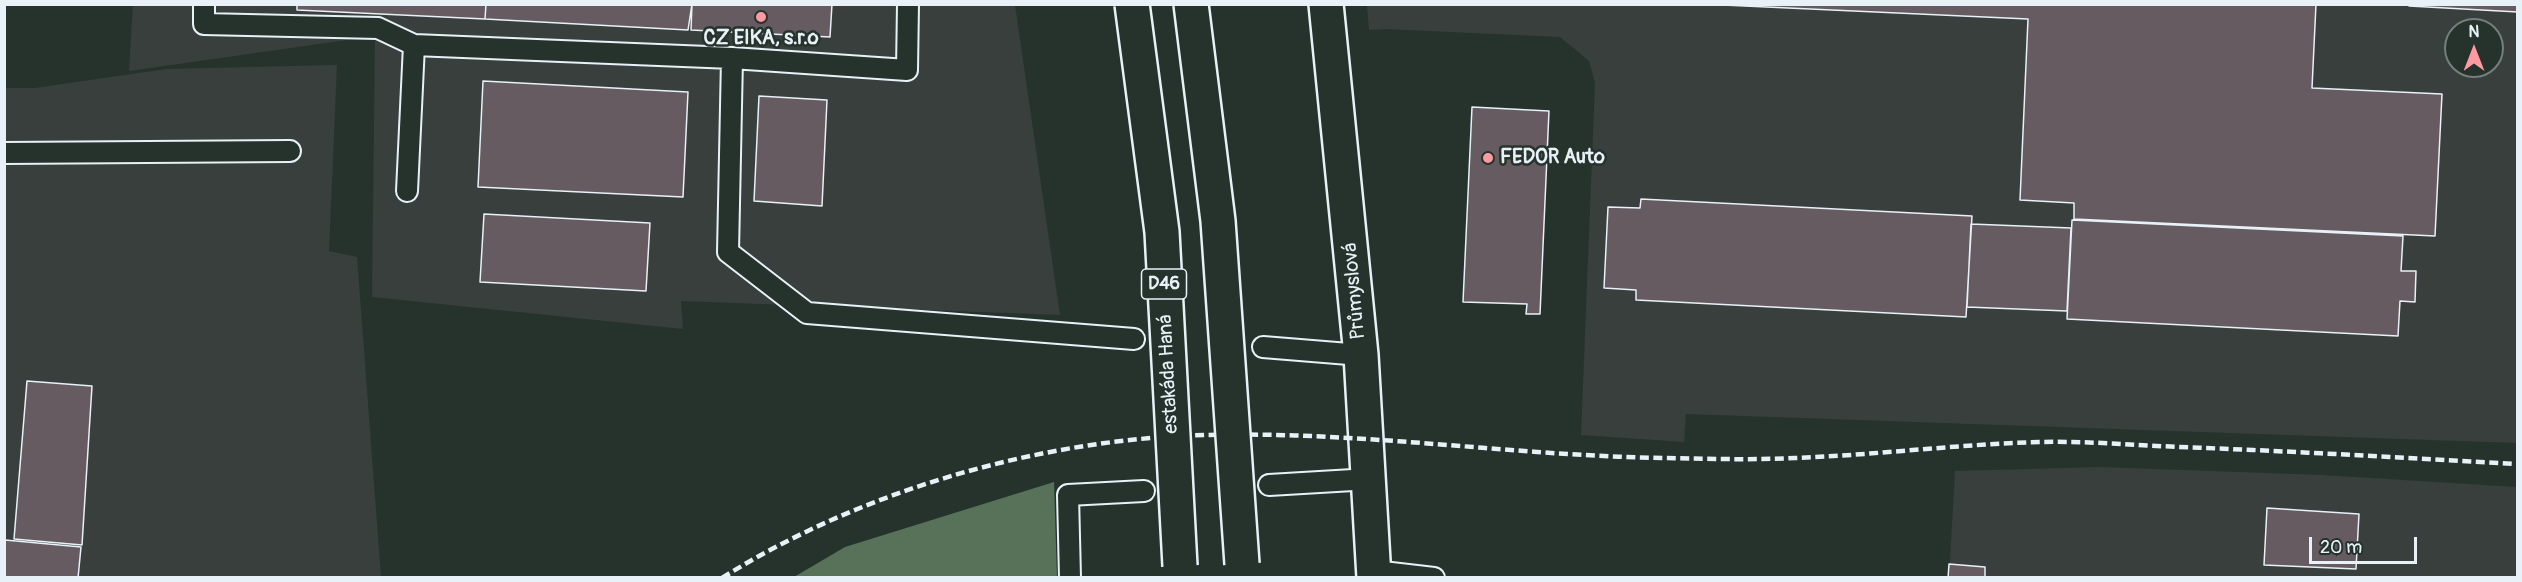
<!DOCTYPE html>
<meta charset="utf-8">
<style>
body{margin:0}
#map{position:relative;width:2522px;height:582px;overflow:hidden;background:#26332d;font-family:Pangolin,sans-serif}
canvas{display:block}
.frame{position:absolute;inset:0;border:6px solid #e8f1f8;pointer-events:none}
.north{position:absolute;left:2444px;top:18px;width:60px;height:60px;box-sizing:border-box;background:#26332d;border:2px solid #747f7e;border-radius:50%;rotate:0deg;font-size:16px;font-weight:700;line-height:24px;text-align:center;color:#e8f1f8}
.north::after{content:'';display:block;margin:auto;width:21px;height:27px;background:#ff9aa2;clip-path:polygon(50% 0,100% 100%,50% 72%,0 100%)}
.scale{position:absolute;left:2309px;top:537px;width:108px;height:27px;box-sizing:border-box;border:3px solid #e8f1f8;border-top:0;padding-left:8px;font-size:18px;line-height:21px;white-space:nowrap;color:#e8f1f8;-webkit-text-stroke:4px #26332d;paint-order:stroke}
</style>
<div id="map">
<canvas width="2522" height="582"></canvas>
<div class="frame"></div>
<div class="north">N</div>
<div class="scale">20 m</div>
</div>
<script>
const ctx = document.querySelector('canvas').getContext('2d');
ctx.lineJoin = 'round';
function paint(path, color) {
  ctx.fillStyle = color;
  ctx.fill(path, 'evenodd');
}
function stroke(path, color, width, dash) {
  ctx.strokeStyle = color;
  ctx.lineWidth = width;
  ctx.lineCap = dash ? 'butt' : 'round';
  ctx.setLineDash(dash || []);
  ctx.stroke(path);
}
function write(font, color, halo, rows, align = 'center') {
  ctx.font = font + ' Pangolin,sans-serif';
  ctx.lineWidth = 5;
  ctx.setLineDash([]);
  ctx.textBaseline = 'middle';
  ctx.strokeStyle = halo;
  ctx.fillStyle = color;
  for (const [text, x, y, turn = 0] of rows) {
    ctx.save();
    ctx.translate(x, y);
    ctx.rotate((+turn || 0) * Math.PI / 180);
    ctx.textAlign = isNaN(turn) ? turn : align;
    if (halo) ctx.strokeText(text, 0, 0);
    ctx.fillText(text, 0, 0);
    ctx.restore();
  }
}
const built = new Path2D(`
 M 133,5 L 1015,5 L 1060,315 L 681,301 L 683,329 L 372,297 L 375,36 L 129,71 Z
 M 1367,5 L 2517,5 L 2517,443 L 1686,414 L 1684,442 L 1581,435 L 1595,83 L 1589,61 L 1560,37 L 1386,29 L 1369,30 ZM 2456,30 L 2492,30 L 2492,66 L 2456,66 Z
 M 337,65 L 329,251 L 357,257 L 381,577 L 5,578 L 5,88 L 35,88 L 166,69 Z
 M 2100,467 L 2322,475 L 2517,487 L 2517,577 L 1949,578 L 1955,471 Z`);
const green = new Path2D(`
 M 1054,482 L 1057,577 L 794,577 L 845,547 Z`);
const building = new Path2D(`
 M 297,4 L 486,4 L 485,19 L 297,10 Z
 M 486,4 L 692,4 L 688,30 L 485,19 Z
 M 692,4 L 832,4 L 830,37 L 691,30 Z
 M 1701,4 L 2316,4 L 2312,88 L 2442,94 L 2435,236 L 2074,219 L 2074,203 L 2020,200 L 2028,19 Z
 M 2409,4 L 2518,4 L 2518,12 L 2409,6 Z
 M 483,81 L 688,92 L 683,197 L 478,187 Z
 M 759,96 L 827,100 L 822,206 L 754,201 Z
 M 1472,107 L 1549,111 L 1540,314 L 1526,314 L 1527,304 L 1463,302 Z
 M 1641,199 L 1972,216 L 1966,317 L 1636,300 L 1636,290 L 1604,288 L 1608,207 L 1640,208 Z
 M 484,214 L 650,223 L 646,291 L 480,282 Z
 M 2072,220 L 2403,236 L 2401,271 L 2416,271 L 2415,302 L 2400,301 L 2398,336 L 2067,319 Z
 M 1971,224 L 2071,228 L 2067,311 L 1967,307 Z
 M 27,381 L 92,386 L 82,545 L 14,539 Z
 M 2267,508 L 2359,514 L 2356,569 L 2264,565 Z
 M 5,540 L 81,547 L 78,578 L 4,578 Z
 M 1949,564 L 1985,567 L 1985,578 L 1948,578 Z`);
const lane = new Path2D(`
 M 204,4 L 204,24 L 378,28 L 414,45
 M 908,4 L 907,70 L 732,58 L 728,252 L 807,313 L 1134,339
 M 4,153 L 290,151
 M 407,191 L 414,45 L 732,58
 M 1263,347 L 1361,355
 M 1269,485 L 1370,479
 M 1374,571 L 1434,578
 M 1070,578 L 1068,495 L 1144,491`);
const street = new Path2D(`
 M 1326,4 L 1361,355 L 1374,578`);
const rail = new Path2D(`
 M 722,578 C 862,490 1044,438 1209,435 C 1362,431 1514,456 1667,458 C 1709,459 1752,460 1795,458 C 1877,455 1959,444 2042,442 C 2087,441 2133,445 2179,447 C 2292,451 2405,458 2518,464`);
const highwayBridge = new Path2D(`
 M 1132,4 L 1162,232 L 1180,566
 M 1191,4 L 1218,221 L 1242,564`);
const markers = [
 [761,17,6,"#ff9aa2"],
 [1488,158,6,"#ff9aa2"]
];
const shields = [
 [1164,284,45]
];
const shieldNames = [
 ["D46",1164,284]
];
const poiNames = [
 ["CZ EIKA, s.r.o",761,39],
 ["FEDOR Auto",1500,158,"left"]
];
const streetNames = [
 ["Průmyslová",1355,291,-95],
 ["estakáda Haná",1169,374,-93]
];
paint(built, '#393f3c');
paint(green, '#577258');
paint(building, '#655b60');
stroke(building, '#e8f1f8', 1.5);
stroke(lane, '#e8f1f8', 24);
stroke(street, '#e8f1f8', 38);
stroke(lane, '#26332d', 20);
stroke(street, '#26332d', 33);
stroke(rail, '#e8f1f8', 4.5, [9, 4.5]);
stroke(highwayBridge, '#e8f1f8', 38, []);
stroke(highwayBridge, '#26332d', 33);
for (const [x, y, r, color] of markers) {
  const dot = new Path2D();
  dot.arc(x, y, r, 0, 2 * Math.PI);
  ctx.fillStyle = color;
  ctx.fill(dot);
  stroke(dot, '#26332d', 2);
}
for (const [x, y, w] of shields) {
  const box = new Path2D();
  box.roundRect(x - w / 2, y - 15, w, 30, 4.5);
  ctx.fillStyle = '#26332d';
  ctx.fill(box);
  stroke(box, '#e8f1f8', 1.5);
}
write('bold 18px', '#e8f1f8', null, shieldNames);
write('bold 20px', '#e8f1f8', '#26332d', poiNames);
write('20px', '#e8f1f8', '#26332d', streetNames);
</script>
